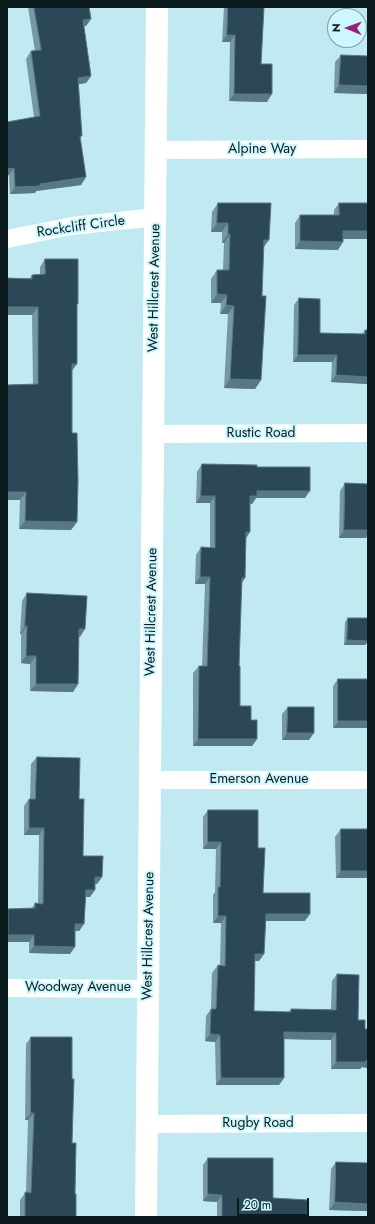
<!DOCTYPE html>
<style>
body{margin:0}
#map{position:relative;width:375px;height:1224px;overflow:hidden;background:#c0e9f1;font-family:Jost,sans-serif}
canvas{display:block}
.frame{position:absolute;inset:0;border:8px solid #0c1b1e;pointer-events:none}
.north{position:absolute;left:327px;top:8px;width:40px;height:40px;box-sizing:border-box;background:#cdf7fe;border:1px solid #809fa4;border-radius:50%;rotate:271deg;font-size:11px;font-weight:700;line-height:16px;text-align:center;color:#0c1b1e}
.north::after{content:'';display:block;margin:auto;width:14px;height:18px;background:#9b2078;clip-path:polygon(50% 0,100% 100%,50% 72%,0 100%)}
.scale{position:absolute;left:237px;top:1198px;width:72px;height:18px;box-sizing:border-box;border:2px solid #0c1b1e;border-top:0;padding-left:5px;font-size:12px;line-height:14px;white-space:nowrap;color:#0c1b1e;-webkit-text-stroke:3px #cdf7fe;paint-order:stroke}
</style>
<div id="map">
<canvas width="375" height="1224"></canvas>
<div class="frame"></div>
<div class="north">N</div>
<div class="scale">20 m</div>
</div>
<script>
const ctx = document.querySelector('canvas').getContext('2d');
ctx.lineJoin = 'round';
function stroke(path, color, width, dash) {
  ctx.strokeStyle = color;
  ctx.lineWidth = width;
  ctx.lineCap = dash ? 'butt' : 'round';
  ctx.setLineDash(dash || []);
  ctx.stroke(path);
}
function paint(path, color) {
  ctx.fillStyle = color;
  ctx.fill(path, 'evenodd');
}
function write(font, color, halo, rows, align = 'center') {
  ctx.font = font + ' Jost,sans-serif';
  ctx.lineWidth = 4;
  ctx.setLineDash([]);
  ctx.textBaseline = 'middle';
  ctx.strokeStyle = halo;
  ctx.fillStyle = color;
  for (const [text, x, y, turn = 0] of rows) {
    ctx.save();
    ctx.translate(x, y);
    ctx.rotate((+turn || 0) * Math.PI / 180);
    ctx.textAlign = isNaN(turn) ? turn : align;
    if (halo) ctx.strokeText(text, 0, 0);
    ctx.fillText(text, 0, 0);
    ctx.restore();
  }
}
const minor = new Path2D(`
 M 156,150 L 368,149
 M 7,239 L 72,226 L 156,217
 M 153,434 L 368,433
 M 150,780 L 368,780
 M 7,988 L 148,989
 M 147,1124 L 368,1123`);
const tertiary = new Path2D(`
 M 146,1217 L 157,7`);
const wall = new Path2D(`
 M 28,7 L 89,7 L 91,19 L 86,26 L 84,26 L 91,76 L 86,83 L 78,84 L 82,136 L 80,139 L 86,177 L 81,185 L 36,191 L 35,193 L 10,194 L 9,175 L 34,117 L 26,59 L 31,51 L 35,51 Z
 M 224,7 L 264,7 L 261,64 L 267,102 L 229,101 L 230,42 L 222,42 Z
 M 341,55 L 368,56 L 368,94 L 334,93 L 335,62 Z
 M 218,203 L 263,248 L 262,296 L 261,380 L 255,389 L 224,388 L 228,314 L 220,314 L 221,303 L 211,303 L 211,279 L 217,270 L 223,270 L 224,243 L 222,243 L 222,232 L 211,232 L 212,212 Z
 M 339,203 L 368,203 L 368,239 L 343,239 L 338,250 L 295,249 L 295,223 L 300,215 L 334,215 L 334,210 Z
 M 45,259 L 77,306 L 72,371 L 72,433 L 77,522 L 71,530 L 19,529 L 20,500 L 7,500 L 7,385 L 33,384 L 32,315 L 7,315 L 7,278 L 30,278 L 32,275 L 40,274 L 40,267 Z
 M 299,298 L 320,333 L 362,334 L 365,330 L 368,384 L 331,382 L 332,362 L 293,362 L 294,305 Z
 M 202,464 L 257,467 L 305,498 L 256,498 L 252,504 L 250,503 L 246,537 L 245,578 L 241,583 L 239,666 L 240,706 L 251,720 L 257,739 L 252,746 L 193,746 L 193,673 L 199,666 L 202,666 L 205,584 L 195,584 L 196,555 L 201,547 L 210,548 L 210,503 L 196,503 L 197,472 Z
 M 345,483 L 368,484 L 368,535 L 366,538 L 339,538 L 340,491 Z
 M 27,593 L 80,637 L 79,636 L 78,684 L 73,692 L 30,691 L 30,664 L 21,663 L 21,634 L 20,634 L 22,601 Z
 M 348,618 L 365,645 L 344,645 L 345,622 Z
 M 338,679 L 368,679 L 333,728 L 333,686 Z
 M 288,707 L 309,740 L 282,740 L 282,714 Z
 M 37,757 L 79,799 L 83,856 L 102,877 L 97,884 L 95,884 L 90,897 L 85,897 L 84,924 L 79,931 L 75,931 L 70,954 L 29,953 L 29,942 L 7,942 L 7,910 L 8,909 L 32,908 L 35,903 L 38,904 L 39,835 L 24,835 L 24,806 L 29,799 L 30,799 L 31,764 Z
 M 208,810 L 258,848 L 263,893 L 305,921 L 266,921 L 264,954 L 259,961 L 255,961 L 254,1011 L 288,1012 L 291,1009 L 331,1009 L 332,981 L 337,974 L 358,1020 L 365,1029 L 368,1029 L 368,1068 L 362,1067 L 360,1069 L 331,1069 L 331,1040 L 284,1039 L 284,1078 L 279,1085 L 216,1085 L 215,1042 L 205,1041 L 206,1016 L 211,1009 L 212,973 L 218,965 L 220,965 L 221,923 L 213,923 L 213,895 L 215,892 L 216,849 L 203,849 L 203,817 Z
 M 341,829 L 368,829 L 368,878 L 336,878 L 335,837 Z
 M 31,1037 L 72,1079 L 72,1143 L 76,1217 L 20,1217 L 20,1200 L 26,1192 L 28,1120 L 25,1120 L 26,1044 Z
 M 208,1158 L 273,1198 L 307,1217 L 217,1217 L 217,1202 L 203,1201 L 203,1165 Z
 M 336,1162 L 368,1163 L 368,1211 L 329,1210 L 331,1169 Z`);
const shadedWall = new Path2D(`
 M 325,7 L 347,7 L 324,8 Z
 M 91,19 L 86,26 L 78,27 L 83,20 Z
 M 227,35 L 235,35 L 230,42 L 222,42 Z
 M 91,76 L 86,83 L 73,85 L 78,78 Z
 M 339,85 L 368,86 L 368,94 L 334,93 Z
 M 234,94 L 272,94 L 267,102 L 229,101 Z
 M 14,168 L 9,175 L 7,176 L 7,169 Z
 M 86,177 L 81,185 L 36,191 L 35,193 L 10,194 L 15,187 L 40,184 Z
 M 217,223 L 228,223 L 222,232 L 211,232 Z
 M 343,231 L 368,231 L 368,239 L 338,239 Z
 M 228,234 L 230,234 L 224,243 L 222,243 Z
 M 264,240 L 269,240 L 263,248 Z
 M 300,241 L 343,242 L 338,250 L 295,249 Z
 M 217,294 L 227,295 L 221,303 L 211,303 Z
 M 226,305 L 234,306 L 228,314 L 220,314 Z
 M 7,307 L 38,307 L 32,315 L 7,315 Z
 M 298,355 L 337,355 L 332,362 L 293,362 Z
 M 72,364 L 77,364 L 71,372 Z
 M 336,375 L 368,377 L 368,384 L 331,382 Z
 M 230,379 L 261,380 L 255,389 L 224,388 Z
 M 257,491 L 310,491 L 305,498 L 256,498 L 252,504 L 245,503 L 250,496 Z
 M 7,492 L 26,492 L 20,500 L 7,500 Z
 M 201,496 L 215,496 L 210,503 L 196,503 Z
 M 25,521 L 77,522 L 71,530 L 19,529 Z
 M 344,530 L 368,530 L 368,535 L 366,538 L 339,538 Z
 M 246,532 L 250,532 L 245,540 Z
 M 200,577 L 210,577 L 205,584 L 195,584 Z
 M 242,578 L 245,578 L 240,586 Z
 M 25,626 L 27,626 L 21,634 L 20,634 Z
 M 79,629 L 85,629 L 80,637 L 74,636 Z
 M 347,640 L 368,641 L 368,642 L 365,645 L 344,645 Z
 M 26,656 L 36,656 L 30,664 L 21,663 Z
 M 36,684 L 78,684 L 73,692 L 30,691 Z
 M 338,721 L 368,721 L 368,728 L 333,728 Z
 M 287,733 L 314,733 L 309,740 L 282,740 Z
 M 198,739 L 257,739 L 252,746 L 193,746 Z
 M 29,828 L 44,828 L 39,835 L 24,835 Z
 M 208,842 L 221,842 L 216,849 L 203,849 Z
 M 341,871 L 368,871 L 368,878 L 336,878 Z
 M 95,877 L 102,877 L 97,884 L 90,884 Z
 M 86,890 L 95,890 L 90,897 L 80,897 Z
 M 266,914 L 310,914 L 305,921 L 261,921 Z
 M 218,916 L 226,916 L 221,923 L 213,923 Z
 M 75,924 L 84,924 L 79,931 L 70,931 Z
 M 8,935 L 34,935 L 29,942 L 7,942 L 7,937 Z
 M 34,946 L 75,947 L 70,954 L 29,953 Z
 M 255,954 L 264,954 L 259,961 L 250,961 Z
 M 284,1032 L 336,1033 L 331,1040 L 279,1039 Z
 M 210,1034 L 220,1035 L 215,1042 L 205,1041 Z
 M 368,1060 L 368,1068 L 362,1067 L 360,1069 L 331,1069 L 336,1062 Z
 M 221,1078 L 284,1078 L 279,1085 L 216,1085 Z
 M 31,1113 L 34,1113 L 28,1120 L 25,1120 Z
 M 208,1194 L 222,1195 L 217,1202 L 203,1201 Z
 M 335,1202 L 368,1204 L 368,1211 L 329,1210 Z`);
const building = new Path2D(`
 M 34,7 L 89,7 L 91,19 L 83,20 L 91,76 L 78,78 L 82,136 L 80,136 L 86,177 L 40,184 L 40,186 L 15,187 L 14,168 L 7,169 L 7,122 L 40,116 L 31,51 L 41,50 Z
 M 228,7 L 264,7 L 261,64 L 272,64 L 272,94 L 234,94 L 235,35 L 227,35 Z
 M 341,55 L 368,56 L 368,86 L 339,85 Z
 M 218,203 L 271,203 L 269,240 L 264,240 L 262,296 L 266,296 L 261,380 L 230,379 L 234,306 L 226,305 L 227,295 L 217,294 L 217,270 L 229,270 L 230,234 L 228,234 L 228,223 L 217,223 Z
 M 339,203 L 368,203 L 368,231 L 343,231 L 343,242 L 300,241 L 300,215 L 339,215 Z
 M 45,259 L 78,259 L 78,304 L 77,304 L 77,364 L 72,364 L 72,433 L 77,433 L 78,481 L 77,522 L 25,521 L 26,492 L 7,492 L 7,385 L 38,384 L 38,307 L 7,307 L 7,278 L 32,279 L 32,275 L 45,274 Z
 M 299,298 L 320,299 L 320,333 L 365,334 L 365,330 L 368,330 L 368,377 L 336,375 L 337,355 L 298,355 Z
 M 202,464 L 257,465 L 257,467 L 310,467 L 310,491 L 257,491 L 257,496 L 250,496 L 250,532 L 246,532 L 245,578 L 242,578 L 239,666 L 240,666 L 240,706 L 251,706 L 251,720 L 257,720 L 257,739 L 198,739 L 199,666 L 207,666 L 210,577 L 200,577 L 201,547 L 215,548 L 215,496 L 201,496 Z
 M 345,483 L 368,484 L 368,530 L 344,530 Z
 M 27,593 L 87,596 L 85,629 L 79,629 L 78,684 L 36,684 L 36,656 L 26,656 L 27,626 L 25,626 Z
 M 348,618 L 368,618 L 368,641 L 347,640 Z
 M 338,679 L 368,679 L 368,721 L 338,721 Z
 M 288,707 L 314,707 L 314,733 L 287,733 Z
 M 37,757 L 80,758 L 79,799 L 84,799 L 83,856 L 103,856 L 102,877 L 95,877 L 95,890 L 86,890 L 84,924 L 75,924 L 75,947 L 34,946 L 34,935 L 8,935 L 8,909 L 35,908 L 35,903 L 43,904 L 44,828 L 29,828 L 29,799 L 35,799 Z
 M 208,810 L 258,810 L 258,848 L 265,848 L 263,893 L 310,893 L 310,914 L 266,914 L 264,954 L 255,954 L 254,1011 L 291,1012 L 291,1009 L 336,1010 L 337,974 L 359,975 L 358,1020 L 365,1020 L 365,1029 L 368,1029 L 368,1060 L 366,1060 L 366,1062 L 336,1062 L 336,1033 L 284,1032 L 284,1078 L 221,1078 L 220,1035 L 210,1034 L 211,1009 L 216,1009 L 218,965 L 225,966 L 226,916 L 218,916 L 218,887 L 220,887 L 221,842 L 208,842 Z
 M 341,829 L 368,829 L 368,871 L 341,871 Z
 M 31,1037 L 72,1037 L 72,1079 L 74,1079 L 72,1143 L 76,1143 L 75,1194 L 76,1194 L 76,1217 L 25,1217 L 25,1192 L 31,1193 L 34,1113 L 31,1113 Z
 M 208,1158 L 273,1158 L 273,1198 L 308,1200 L 307,1217 L 222,1217 L 222,1195 L 208,1194 Z
 M 336,1162 L 368,1163 L 368,1204 L 335,1202 Z`);
const streetNames = [
 ["Alpine Way",262,150],
 ["Rockcliff Circle",81,227,-8],
 ["West Hillcrest Avenue",155,288,-89],
 ["Rustic Road",261,434],
 ["West Hillcrest Avenue",152,612,-89],
 ["Emerson Avenue",259,780],
 ["West Hillcrest Avenue",149,936,-89],
 ["Woodway Avenue",78,988],
 ["Rugby Road",258,1124]
];
stroke(minor, '#fff', 18);
stroke(tertiary, '#fff', 22);
paint(wall, '#7698a4');
paint(shadedWall, '#587885');
paint(building, '#2c4757');
stroke(building, '#587885', 1);
write('14px', '#0c1b1e', '#cdf7fe', streetNames);
</script>
